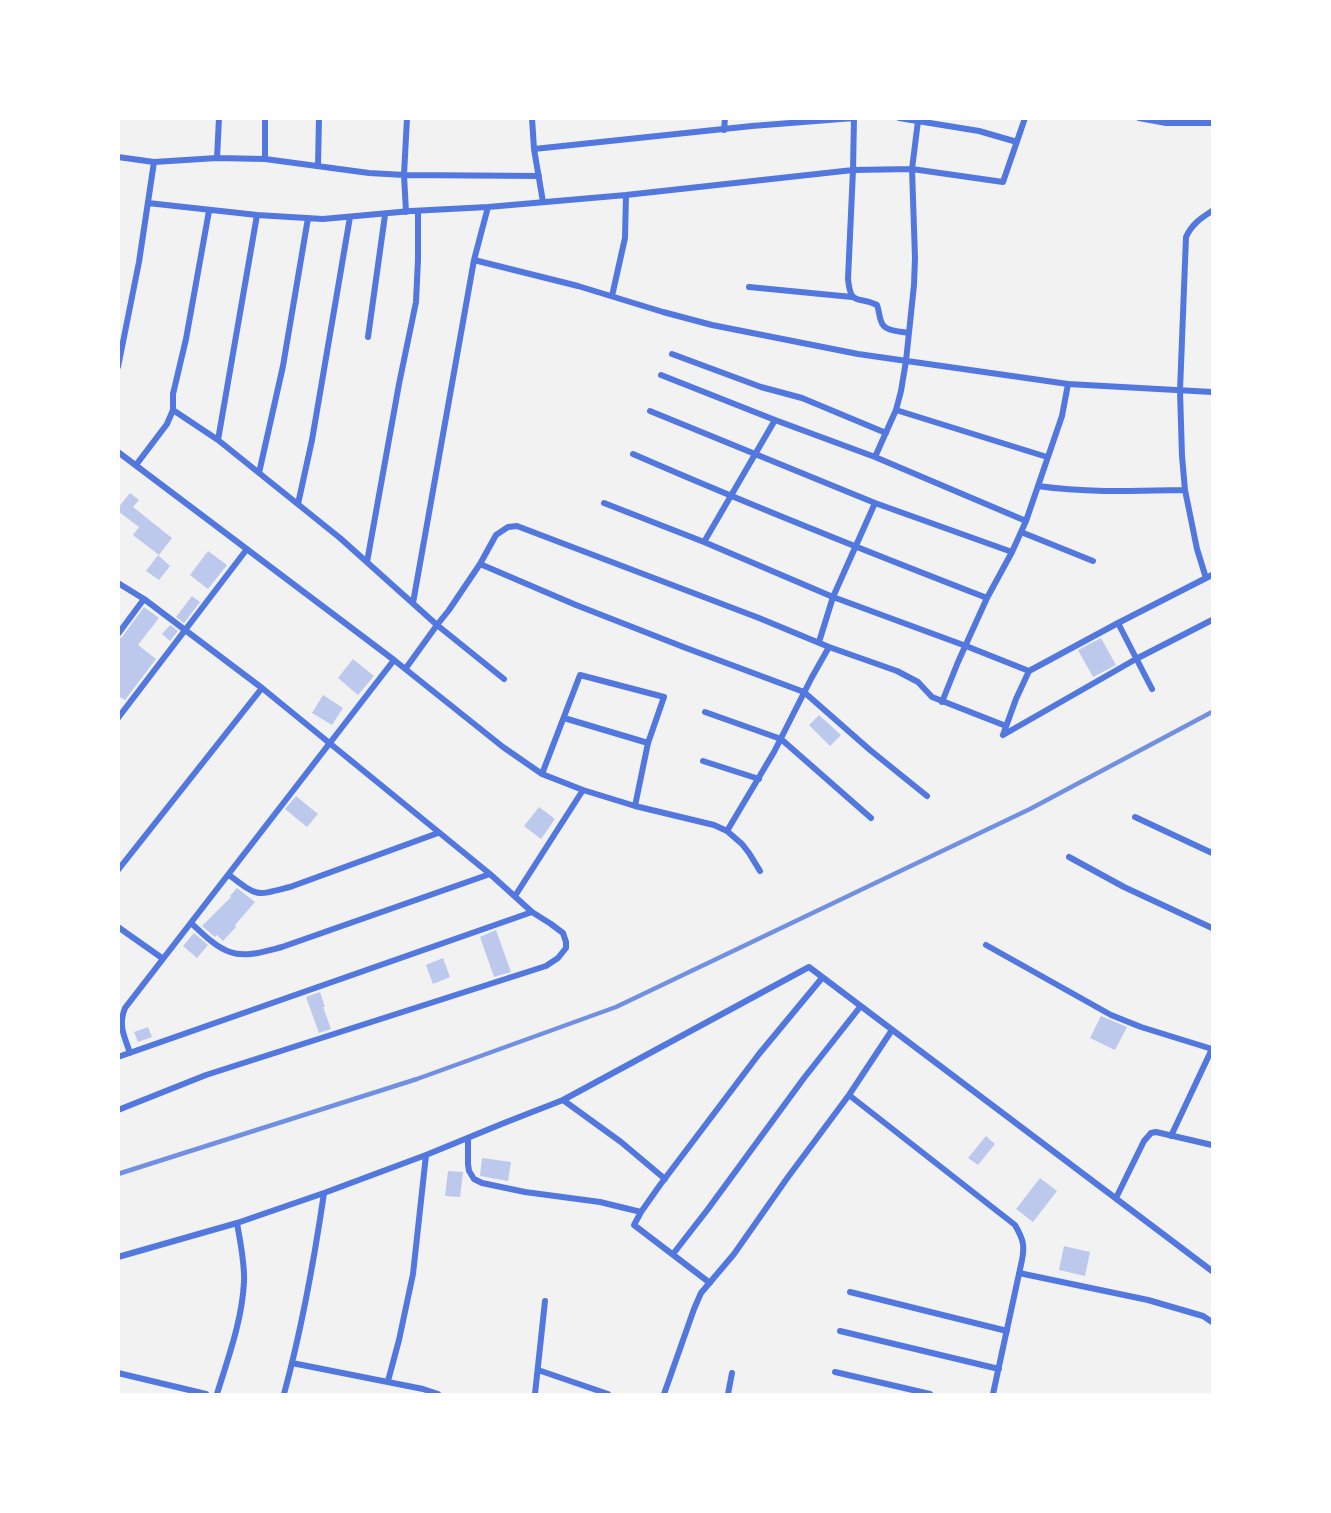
<!DOCTYPE html>
<style>
body{margin:0}
#map{position:relative;width:1331px;height:1513px;overflow:hidden;background:#f2f2f2;font-family:Inter,sans-serif}
canvas{display:block}
.frame{position:absolute;inset:0;border:120px solid #fff;pointer-events:none}
</style>
<div id="map">
<canvas width="1331" height="1513"></canvas>
<div class="frame"></div>
</div>
<script>
const ctx = document.querySelector('canvas').getContext('2d');
ctx.lineJoin = 'round';
function paint(path, color) {
  ctx.fillStyle = color;
  ctx.fill(path, 'evenodd');
}
function stroke(path, color, width, dash) {
  ctx.strokeStyle = color;
  ctx.lineWidth = width;
  ctx.lineCap = dash ? 'butt' : 'round';
  ctx.setLineDash(dash || []);
  ctx.stroke(path);
}
const building = new Path2D(`
 M 130,493 L 139,500 L 133,507 L 172,538 L 159,555 L 133,535 L 139,527 L 118,511 L 118,508 Z
 M 208,551 L 227,565 L 208,589 L 190,575 Z
 M 158,555 L 170,566 L 159,580 L 146,571 Z
 M 192,596 L 200,602 L 184,623 L 176,617 Z
 M 144,607 L 159,618 L 138,645 L 156,659 L 125,700 L 118,696 L 118,639 L 122,637 Z
 M 170,625 L 178,631 L 170,641 L 162,634 Z
 M 1101,638 L 1116,665 L 1093,677 L 1078,650 Z
 M 353,659 L 374,676 L 358,695 L 338,678 Z
 M 323,695 L 343,708 L 332,725 L 312,713 Z
 M 819,715 L 841,735 L 830,746 L 809,725 Z
 M 296,796 L 318,814 L 307,827 L 285,809 Z
 M 539,807 L 555,819 L 541,839 L 524,826 Z
 M 237,888 L 255,902 L 235,925 L 236,927 L 223,941 L 217,935 L 215,937 L 202,926 L 231,897 L 230,896 Z
 M 496,930 L 511,972 L 494,977 L 480,937 Z
 M 194,933 L 208,945 L 197,958 L 183,946 Z
 M 443,958 L 450,977 L 433,984 L 426,965 Z
 M 320,992 L 325,1007 L 323,1007 L 331,1029 L 319,1033 L 306,997 Z
 M 1101,1016 L 1127,1027 L 1115,1050 L 1090,1038 Z
 M 148,1027 L 152,1037 L 138,1042 L 134,1032 Z
 M 986,1136 L 995,1144 L 978,1165 L 968,1158 Z
 M 482,1158 L 511,1162 L 508,1181 L 480,1176 Z
 M 448,1171 L 463,1172 L 460,1197 L 445,1196 Z
 M 1040,1178 L 1057,1191 L 1033,1222 L 1016,1209 Z
 M 1064,1246 L 1090,1252 L 1085,1276 L 1059,1270 Z`);
const minor = new Path2D(`
 M 265,118 L 265,159
 M 532,118 L 534,149 L 543,202
 M 899,118 L 979,131 L 1017,142
 M 1139,118 L 1166,123 L 1212,123
 M 724,130 L 725,118
 M 534,149 L 752,126 L 854,118 L 853,170 L 848,279 C 851,308 858,295 877,305 C 879,310 879,316 881,321 C 884,332 899,331 909,333
 M 118,157 L 154,162 L 217,158 L 265,159 L 369,173 L 404,175 L 539,176
 M 217,158 L 219,118
 M 318,166 L 319,118
 M 148,203 L 257,215 L 323,219 L 411,211 L 488,207 L 474,260 L 413,603
 M 488,207 L 626,195 L 853,170 L 912,169 L 1003,182 L 1025,118
 M 406,212 L 404,175 L 407,118
 M 474,260 L 578,286 L 663,312 L 712,325 L 858,354 L 1068,384 L 1212,392
 M 749,287 L 852,297
 M 612,296 L 625,238 L 626,195
 M 368,337 L 385,215
 M 672,354 L 761,387 L 802,398 L 886,433
 M 118,367 L 139,262 L 154,162
 M 661,375 L 775,420 L 875,457 L 1026,521
 M 173,410 L 218,440 L 340,538 L 437,625 L 504,679
 M 896,410 L 1047,457
 M 650,411 L 875,503 L 1012,552
 M 218,440 L 257,215
 M 118,452 L 394,660 L 503,747 L 542,774 L 583,790 L 635,806 L 714,825 L 727,831 L 742,844 L 749,853 L 760,871
 M 633,454 C 750,505 868,552 987,598 L 1012,552 L 1026,521 L 1062,416 L 1068,384
 M 875,457 L 896,410 L 901,391 L 906,361 L 914,285 L 915,258 L 912,169 L 918,121
 M 136,465 L 167,424 L 173,410 L 173,394 L 186,339 L 209,211
 M 259,473 L 283,366 L 308,218
 M 1038,486 C 1086,493 1136,491 1185,490
 M 604,503 L 704,542 L 833,597 L 966,646 L 1029,671
 M 298,504 L 312,440 L 350,217
 M 1021,532 L 1093,561
 M 704,542 L 775,420
 M 367,562 L 399,384 L 416,302 L 418,259 L 418,211
 M 480,564 L 576,605 L 686,648 L 804,692 L 870,750 L 927,796
 M 1206,578 L 1197,549 L 1185,490 L 1182,456 L 1180,391 L 1186,237 C 1192,224 1201,218 1212,211
 M 118,583 L 144,599 L 262,688 L 490,874 L 532,912 L 551,924 L 563,933 L 566,942 L 566,948 L 558,958 L 546,966 L 206,1075 L 118,1110
 M 1118,623 L 1152,689
 M 118,634 L 144,599
 M 819,642 L 833,597 L 875,503
 M 406,668 L 437,625 L 449,610 L 480,564 L 496,535 L 508,527 L 517,526 L 759,618 L 829,647 L 897,671 L 918,682 L 932,697 L 1006,726
 M 942,702 L 958,662 L 987,598
 M 705,712 L 781,739 L 871,818
 M 118,718 L 247,549
 M 564,718 L 648,743
 M 1003,735 L 1016,699 L 1029,671 L 1118,623 L 1212,575
 M 1003,735 L 1136,659 L 1212,620
 M 703,761 L 759,779
 M 542,774 L 580,675 L 664,697 L 648,743 L 635,806
 M 1135,817 L 1212,853
 M 727,831 L 774,752 L 812,677 L 829,647
 M 1069,857 L 1124,887 L 1212,928
 M 118,870 L 262,688
 M 229,875 C 258,897 255,896 290,887 L 438,833
 M 515,896 L 583,790
 M 191,923 C 202,933 215,947 230,952 C 246,958 266,951 282,947 L 490,874
 M 118,927 L 162,958
 M 986,945 L 1111,1015 L 1141,1027 L 1212,1049
 M 130,1053 C 124,1035 118,1026 125,1008 L 394,660
 M 118,1057 L 532,912
 M 849,1095 L 1015,1225 C 1023,1239 1025,1245 1022,1260 L 993,1394
 M 563,1100 L 621,1142 L 665,1179
 M 1171,1136 L 1212,1049
 M 468,1139 L 468,1164 L 469,1171 L 474,1179 L 482,1183 L 525,1192 L 600,1202 L 641,1212
 M 1116,1198 L 1144,1141 L 1151,1133 L 1156,1132 L 1212,1145
 M 673,1254 L 708,1209 L 804,1078 L 860,1007
 M 118,1257 L 237,1223 L 324,1193 L 426,1155 L 504,1123 L 563,1100 L 809,967 L 1212,1271
 M 1019,1273 L 1148,1300 L 1203,1316 L 1212,1322
 M 710,1283 L 634,1225 L 641,1212 L 660,1185 L 759,1054 L 822,978
 M 850,1292 L 1007,1331
 M 840,1331 L 999,1369
 M 292,1363 L 423,1389 L 438,1394
 M 538,1370 L 608,1394
 M 835,1372 L 930,1394
 M 118,1373 L 206,1394
 M 388,1381 L 399,1340 L 413,1274 L 426,1155
 M 217,1394 C 228,1358 242,1321 244,1282 C 245,1264 240,1241 237,1223
 M 284,1394 C 302,1328 314,1261 324,1193
 M 535,1394 L 545,1301
 M 664,1394 L 694,1309 L 701,1293 L 734,1254 L 788,1177 L 849,1095 L 892,1030
 M 728,1394 L 732,1373`);
const rail = new Path2D(`
 M 118,1174 L 417,1079 L 616,1007 L 1030,809 L 1212,712`);
paint(building, '#bdc9ec');
stroke(minor, '#5277de', 6);
stroke(rail, '#7290e2', 4.5);
</script>
